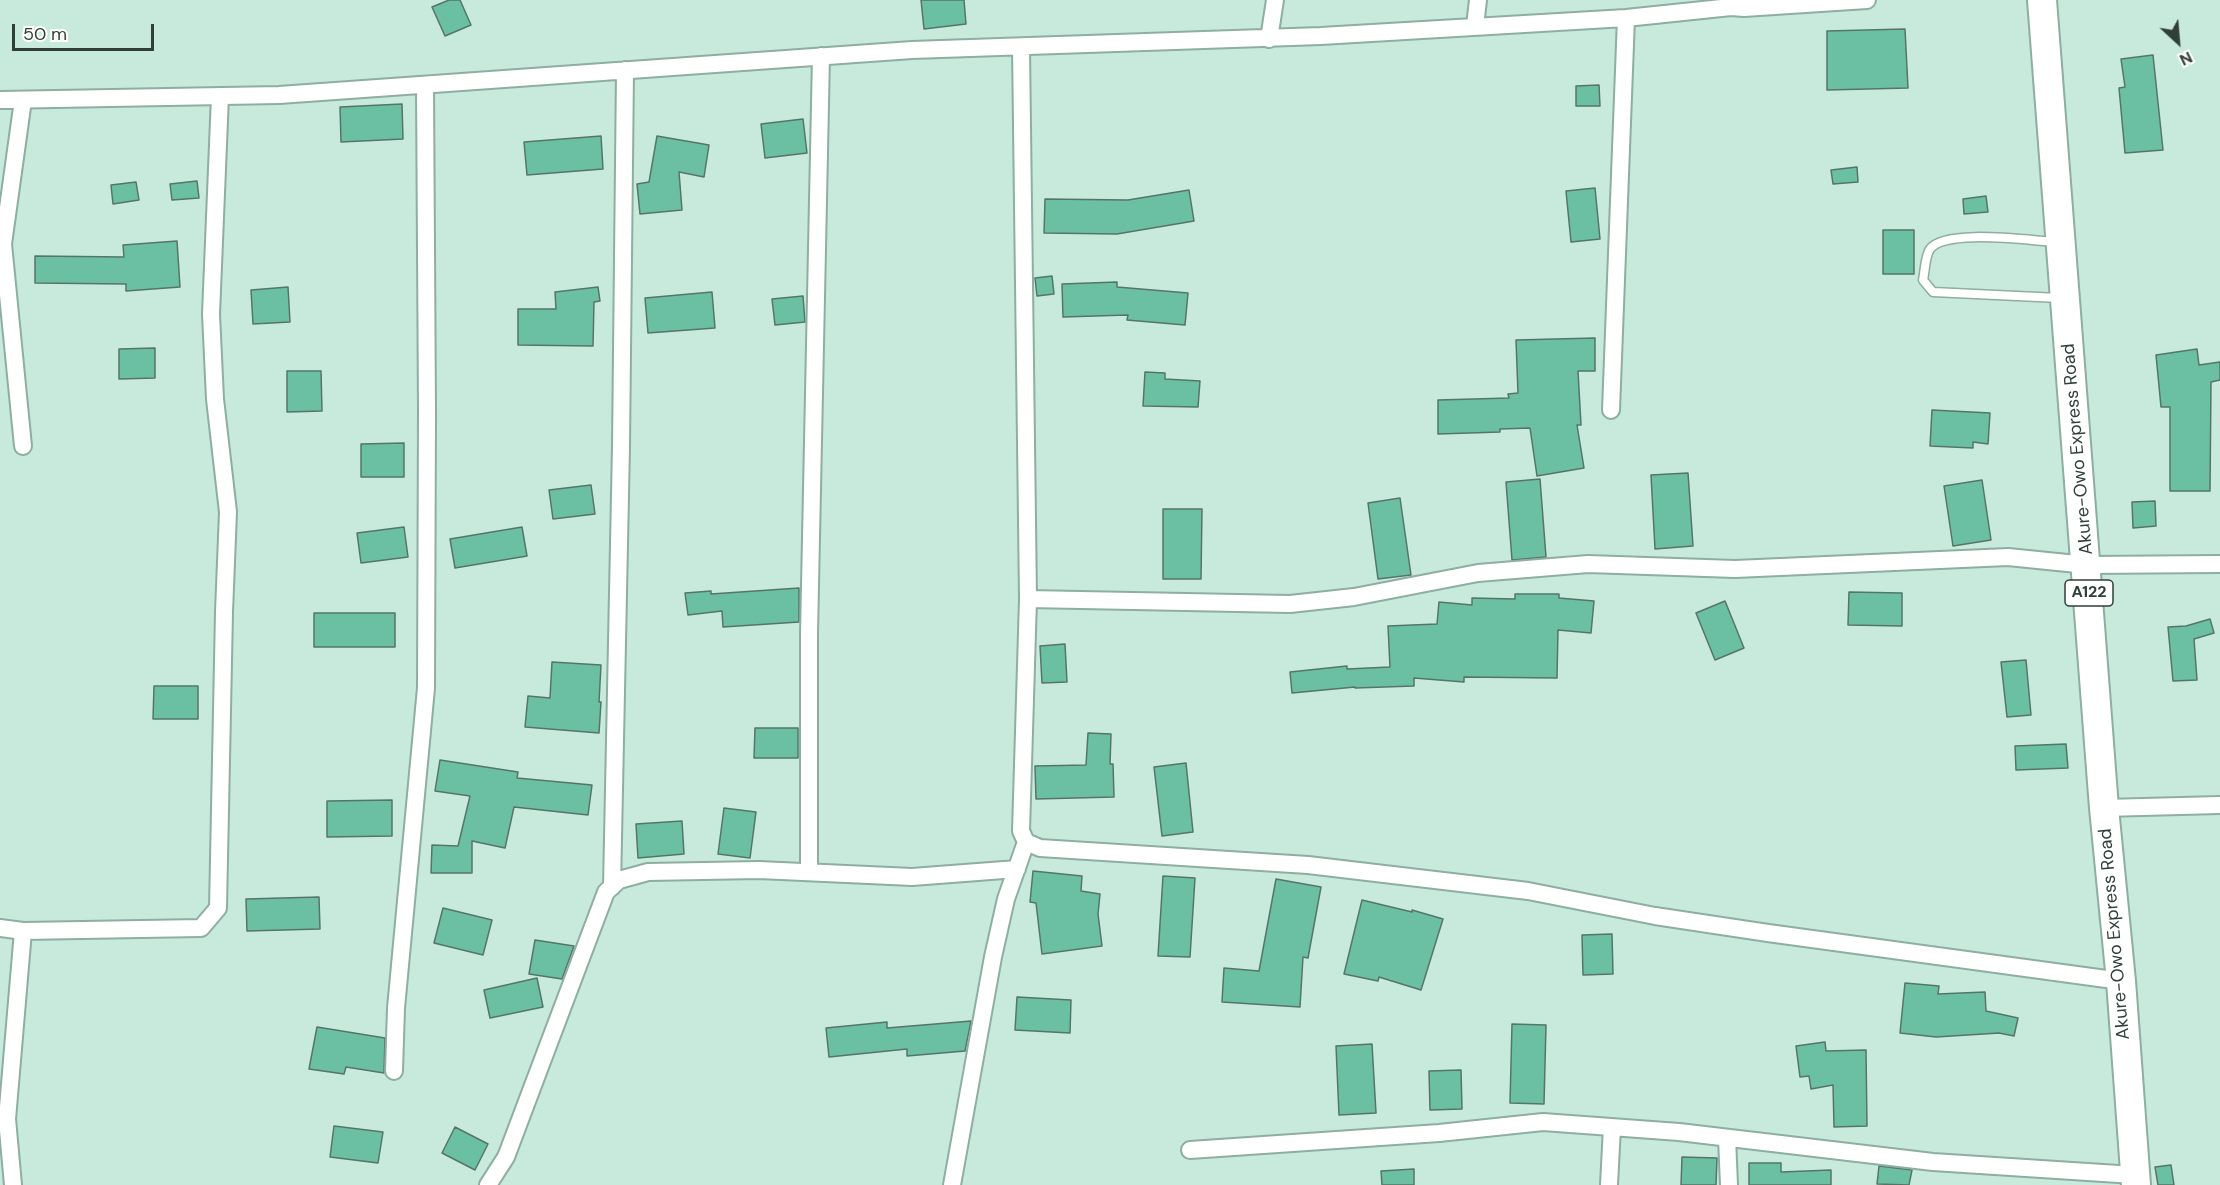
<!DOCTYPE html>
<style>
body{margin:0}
#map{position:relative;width:2220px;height:1185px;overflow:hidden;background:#c8eadc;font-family:"DM Sans",sans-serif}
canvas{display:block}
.north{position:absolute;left:2148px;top:12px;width:60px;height:60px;-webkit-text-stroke:4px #fff;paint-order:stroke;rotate:154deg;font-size:16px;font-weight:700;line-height:24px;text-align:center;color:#313f39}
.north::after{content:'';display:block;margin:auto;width:21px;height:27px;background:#313f39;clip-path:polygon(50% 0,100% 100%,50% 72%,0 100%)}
.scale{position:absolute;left:12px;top:24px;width:142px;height:27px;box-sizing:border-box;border:3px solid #313f39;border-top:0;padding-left:8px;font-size:18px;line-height:21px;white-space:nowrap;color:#313f39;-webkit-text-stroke:4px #fff;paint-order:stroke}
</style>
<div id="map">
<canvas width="2220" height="1185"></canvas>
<div class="north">N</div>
<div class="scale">50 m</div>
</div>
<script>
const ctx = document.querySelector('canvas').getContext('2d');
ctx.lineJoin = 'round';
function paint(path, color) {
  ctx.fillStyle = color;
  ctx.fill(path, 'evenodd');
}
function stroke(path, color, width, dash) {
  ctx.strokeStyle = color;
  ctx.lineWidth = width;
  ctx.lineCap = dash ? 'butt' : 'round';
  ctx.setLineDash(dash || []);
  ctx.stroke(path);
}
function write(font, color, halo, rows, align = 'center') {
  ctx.font = font + ' "DM Sans",sans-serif';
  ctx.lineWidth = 6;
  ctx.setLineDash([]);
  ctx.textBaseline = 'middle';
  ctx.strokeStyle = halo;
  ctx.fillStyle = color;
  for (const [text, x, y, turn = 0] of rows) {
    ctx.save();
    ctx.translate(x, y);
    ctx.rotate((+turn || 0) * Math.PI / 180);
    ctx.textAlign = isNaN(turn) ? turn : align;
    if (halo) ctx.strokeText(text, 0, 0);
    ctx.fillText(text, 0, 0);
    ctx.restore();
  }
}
const building = new Path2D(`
 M 449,0 L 460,0 L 471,25 L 445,36 L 432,7 Z
 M 921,0 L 964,0 L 966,24 L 924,29 Z
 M 1905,29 L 1908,88 L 1827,90 L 1827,31 Z
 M 2153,55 L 2163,150 L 2125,153 L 2119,88 L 2125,87 L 2121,59 Z
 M 1599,85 L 1600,106 L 1576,106 L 1576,86 Z
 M 402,104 L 403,139 L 341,142 L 340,107 Z
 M 803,119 L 807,153 L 765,158 L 761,124 Z
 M 601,136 L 603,169 L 527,175 L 524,142 Z
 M 657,136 L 709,145 L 704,177 L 679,172 L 682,210 L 640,214 L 637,184 L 649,182 Z
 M 1857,167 L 1858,182 L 1833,184 L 1831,170 Z
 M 197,181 L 199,198 L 172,200 L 170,184 Z
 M 136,182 L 139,200 L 113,204 L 111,185 Z
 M 1595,188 L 1600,239 L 1571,242 L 1566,191 Z
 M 1189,190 L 1194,221 L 1117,234 L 1044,233 L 1045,199 L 1128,200 Z
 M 1986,196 L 1988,212 L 1964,214 L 1963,199 Z
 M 1883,230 L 1914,230 L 1914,274 L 1883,274 Z
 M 177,241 L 180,287 L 126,291 L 126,284 L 35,283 L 35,256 L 124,257 L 123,245 Z
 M 1052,276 L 1054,294 L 1037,296 L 1035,278 Z
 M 1117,282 L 1117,287 L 1188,293 L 1185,325 L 1127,320 L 1128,315 L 1063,317 L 1062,284 Z
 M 288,287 L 290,322 L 253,324 L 251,290 Z
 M 598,287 L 600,301 L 594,302 L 593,346 L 518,345 L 518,309 L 556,309 L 555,292 Z
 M 712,292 L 715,328 L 648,333 L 645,298 Z
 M 803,296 L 805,322 L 775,325 L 772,299 Z
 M 1595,338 L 1595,371 L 1578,371 L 1581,425 L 1577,425 L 1584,468 L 1537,476 L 1530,428 L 1500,429 L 1500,432 L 1438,434 L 1438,400 L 1509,398 L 1508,394 L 1518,393 L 1516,340 Z
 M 155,348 L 155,378 L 119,379 L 119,349 Z
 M 2197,349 L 2199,365 L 2220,362 L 2220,380 L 2211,382 L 2210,491 L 2170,491 L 2170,407 L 2161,407 L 2156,355 Z
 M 287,371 L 321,371 L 322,411 L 287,412 Z
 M 1145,372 L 1165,373 L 1165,379 L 1200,381 L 1198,407 L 1143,406 Z
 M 1932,410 L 1990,413 L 1988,444 L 1973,442 L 1973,448 L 1930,446 Z
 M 404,443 L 404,477 L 361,477 L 361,444 Z
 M 1688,473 L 1693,546 L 1655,549 L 1651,475 Z
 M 1540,479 L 1546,557 L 1512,560 L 1506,482 Z
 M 1982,480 L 1991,540 L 1953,546 L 1944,486 Z
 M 591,485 L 595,514 L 553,519 L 549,490 Z
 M 1400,498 L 1411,575 L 1378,579 L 1368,503 Z
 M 2155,501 L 2156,526 L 2133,528 L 2132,502 Z
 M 1163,509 L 1202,509 L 1201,579 L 1163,579 Z
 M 404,527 L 408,557 L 361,563 L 357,533 Z
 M 522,527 L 527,556 L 455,568 L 450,539 Z
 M 799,588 L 799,622 L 723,627 L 722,611 L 688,615 L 685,593 L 711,591 L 711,594 Z
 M 1849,592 L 1902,593 L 1902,626 L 1848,625 Z
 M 1515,594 L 1559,594 L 1559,598 L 1594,601 L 1591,633 L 1558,630 L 1557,678 L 1464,677 L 1464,682 L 1414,678 L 1414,686 L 1355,688 L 1355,687 L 1292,693 L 1290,672 L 1347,666 L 1347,669 L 1390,667 L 1388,626 L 1437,624 L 1439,602 L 1472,605 L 1472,598 L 1515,599 Z
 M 1725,601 L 1744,648 L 1715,660 L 1696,613 Z
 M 314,613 L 395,613 L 395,647 L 314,647 Z
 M 2210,619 L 2214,633 L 2194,639 L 2197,680 L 2173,681 L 2168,627 L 2186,626 Z
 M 1065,644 L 1067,682 L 1042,683 L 1040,646 Z
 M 2026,660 L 2031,715 L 2007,717 L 2001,662 Z
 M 552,662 L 601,665 L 599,702 L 601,702 L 599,733 L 525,727 L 528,696 L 550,698 Z
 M 154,686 L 198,686 L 198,719 L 153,719 Z
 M 755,728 L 798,728 L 798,758 L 754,758 Z
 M 1088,733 L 1111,734 L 1110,764 L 1113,764 L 1114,797 L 1036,799 L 1035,766 L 1086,765 Z
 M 2066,744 L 2068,768 L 2016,770 L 2015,746 Z
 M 440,760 L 518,772 L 517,778 L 592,785 L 588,815 L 514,807 L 505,848 L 472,841 L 472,873 L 431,873 L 432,845 L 458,846 L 470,796 L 435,791 Z
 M 1186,763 L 1193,832 L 1162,836 L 1154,767 Z
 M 392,800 L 392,836 L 327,837 L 327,801 Z
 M 724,808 L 756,812 L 750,858 L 718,854 Z
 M 682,821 L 684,854 L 638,858 L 636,824 Z
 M 1033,871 L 1082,876 L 1081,891 L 1100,894 L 1098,914 L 1102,946 L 1042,954 L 1036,903 L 1030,902 Z
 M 1163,876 L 1195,878 L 1190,957 L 1158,956 Z
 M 1276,879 L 1321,887 L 1308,958 L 1303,957 L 1300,1007 L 1222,1002 L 1224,968 L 1259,971 Z
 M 319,897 L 320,929 L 247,931 L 246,899 Z
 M 1362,900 L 1412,912 L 1412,910 L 1443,919 L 1421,990 L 1379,977 L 1378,981 L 1344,974 Z
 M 443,908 L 492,920 L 483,955 L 434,943 Z
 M 1612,934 L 1613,974 L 1583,975 L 1582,935 Z
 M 535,940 L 574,946 L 562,979 L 529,974 Z
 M 537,978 L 543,1007 L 490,1018 L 484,990 Z
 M 1905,983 L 1939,986 L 1938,994 L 1985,992 L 1986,1011 L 2018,1018 L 2014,1036 L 1999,1033 L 1936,1037 L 1900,1033 Z
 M 1017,997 L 1071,1000 L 1070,1033 L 1015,1030 Z
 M 971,1021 L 965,1051 L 907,1056 L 907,1049 L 829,1057 L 826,1028 L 887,1022 L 887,1028 Z
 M 1512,1024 L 1546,1025 L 1544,1104 L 1510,1103 Z
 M 317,1027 L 385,1038 L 384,1073 L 346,1067 L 344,1074 L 309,1069 Z
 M 1825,1042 L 1826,1051 L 1866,1050 L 1867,1126 L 1834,1127 L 1833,1085 L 1811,1089 L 1809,1076 L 1800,1077 L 1796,1046 Z
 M 1372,1044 L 1376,1113 L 1339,1115 L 1336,1046 Z
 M 1461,1070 L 1462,1109 L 1430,1110 L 1429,1071 Z
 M 334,1126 L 383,1132 L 378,1163 L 330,1157 Z
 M 455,1127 L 488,1144 L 475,1170 L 442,1153 Z
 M 1682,1157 L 1717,1158 L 1716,1185 L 1681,1185 Z
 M 1749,1163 L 1781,1163 L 1781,1172 L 1831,1170 L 1831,1185 L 1749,1185 Z
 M 2171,1165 L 2174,1185 L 2158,1185 L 2155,1167 Z
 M 1879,1166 L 1912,1170 L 1909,1185 L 1877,1184 Z
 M 1414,1169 L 1414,1185 L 1382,1185 L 1381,1171 Z`);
const lane = new Path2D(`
 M 2057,242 C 2032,241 1945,228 1930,249 C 1925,256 1925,271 1923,280 L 1933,292 L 2059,298`);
const street = new Path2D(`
 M 1731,0 L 1731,7 L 1744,8 L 1867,0
 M 1475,26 L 1478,0
 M 1269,39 L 1275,0
 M 1021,47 L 1028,599 L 1021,831 L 1026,842 L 1040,848 L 1308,865 L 1528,891 L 1655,916 L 1768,933 L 2121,981
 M 0,100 L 279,95 L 912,50 L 1321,36 L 1626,18 L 1731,7
 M 1611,410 L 1626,18
 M 23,446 L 3,244 L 23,100
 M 1028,599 L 1290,604 L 1354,597 L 1478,573 L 1588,564 L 1735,569 L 2008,557 L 2087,565 L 2220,564
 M 2104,808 L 2220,805
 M 809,872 L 809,634 L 821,56
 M 612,887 L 621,446 L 625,70
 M 0,928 L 23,931 L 201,928 L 218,908 L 224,612 L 228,512 L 215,399 L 211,314 L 220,96
 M 394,1071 L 396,1008 L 426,688 L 427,412 L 425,85
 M 1727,1138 L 1729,1185
 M 1190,1150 L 1439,1133 L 1543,1122 L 1679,1132 L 1933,1162 L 2134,1175
 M 13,1185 L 7,1119 L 23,931
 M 488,1185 L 506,1157 L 606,892 L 619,880 L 648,872 L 759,870 L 912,877 L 1017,869
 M 952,1185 L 993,957 L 1006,899 L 1026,842
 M 1609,1185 L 1612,1127`);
const highway = new Path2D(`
 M 2042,0 L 2104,808 L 2121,981 L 2136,1185`);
const shields = [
 [2089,593,48]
];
const shieldNames = [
 ["A122",2089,593]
];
const streetNames = [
 ["Akure-Owo Express Road",2078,449,-95],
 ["Akure-Owo Express Road",2115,934,-95]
];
paint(building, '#6bc0a3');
stroke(building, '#567569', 1.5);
stroke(lane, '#8daea1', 11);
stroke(street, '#8daea1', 20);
stroke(highway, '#8daea1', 32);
stroke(lane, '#fff', 8);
stroke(street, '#fff', 16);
stroke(highway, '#fff', 28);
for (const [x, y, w] of shields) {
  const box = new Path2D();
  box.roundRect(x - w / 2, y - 13, w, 26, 4.5);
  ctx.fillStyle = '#fff';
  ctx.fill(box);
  stroke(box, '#313f39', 1.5);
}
write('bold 16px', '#313f39', null, shieldNames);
write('18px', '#313f39', '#fff', streetNames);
</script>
